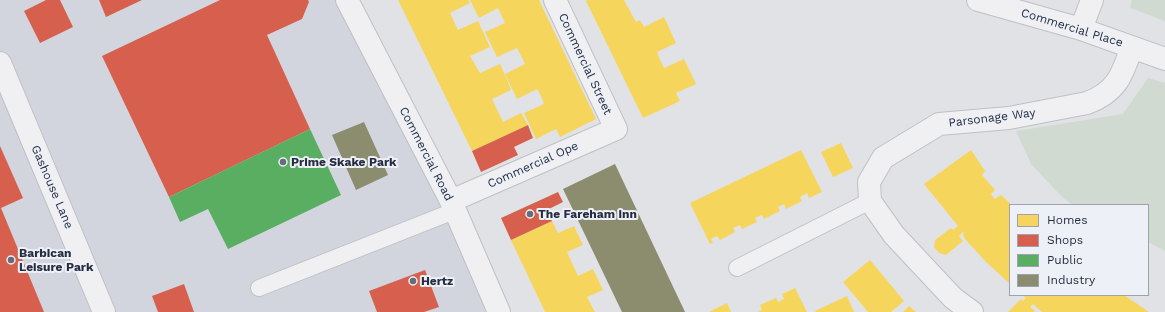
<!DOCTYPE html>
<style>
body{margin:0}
#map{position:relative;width:1165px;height:312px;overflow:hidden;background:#e1e2e6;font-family:"Work Sans",sans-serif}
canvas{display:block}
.legend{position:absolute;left:1009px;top:204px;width:140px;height:92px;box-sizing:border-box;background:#edf0f6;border:1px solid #9da2ad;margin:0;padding:5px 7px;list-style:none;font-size:12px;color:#262d40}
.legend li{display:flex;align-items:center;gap:8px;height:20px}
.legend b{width:20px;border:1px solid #9da2ad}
</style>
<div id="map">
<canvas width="1165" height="312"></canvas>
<ul class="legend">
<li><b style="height:11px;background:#f6d55c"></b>Homes</li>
<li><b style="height:11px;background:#d6604d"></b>Shops</li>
<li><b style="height:11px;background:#5aae61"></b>Public</li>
<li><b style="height:11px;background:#8c8c6e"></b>Industry</li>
</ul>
</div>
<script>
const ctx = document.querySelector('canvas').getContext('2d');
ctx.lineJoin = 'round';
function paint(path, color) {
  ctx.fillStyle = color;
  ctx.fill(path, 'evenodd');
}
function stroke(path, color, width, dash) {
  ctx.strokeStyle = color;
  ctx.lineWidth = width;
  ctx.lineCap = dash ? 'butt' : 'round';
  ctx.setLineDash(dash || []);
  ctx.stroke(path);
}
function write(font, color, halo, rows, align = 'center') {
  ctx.font = font + ' "Work Sans",sans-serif';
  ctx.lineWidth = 4;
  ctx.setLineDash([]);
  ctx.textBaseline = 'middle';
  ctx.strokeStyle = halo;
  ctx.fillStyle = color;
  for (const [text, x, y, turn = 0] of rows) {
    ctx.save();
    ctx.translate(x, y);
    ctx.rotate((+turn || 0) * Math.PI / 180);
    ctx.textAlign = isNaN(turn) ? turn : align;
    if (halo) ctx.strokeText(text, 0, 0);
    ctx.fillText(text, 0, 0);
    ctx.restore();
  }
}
const built = new Path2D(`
 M 0,0 L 352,0 L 505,312 L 0,312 Z`);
const green = new Path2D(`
 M 1132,0 L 1165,0 L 1165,21 L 1130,8 Z
 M 1148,78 L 1165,83 L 1165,251 L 1148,242 L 1148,205 L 1073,205 L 1063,198 L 1031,164 L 1016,131 L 1123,114 Z`);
const homes = new Path2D(`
 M 398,0 L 468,0 L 470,3 L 450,13 L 458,30 L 478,21 L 490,47 L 470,56 L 480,73 L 500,64 L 506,77 L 511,90 L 492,99 L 503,122 L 521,113 L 528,125 L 472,151 Z
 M 470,0 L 539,0 L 596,119 L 560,137 L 556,129 L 536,139 L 524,113 L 544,104 L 541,96 L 537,89 L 517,99 L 505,74 L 525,64 L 517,48 L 497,57 L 485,32 L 505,23 L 498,8 L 479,18 Z
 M 588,0 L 624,0 L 636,22 L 640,20 L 644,27 L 664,17 L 676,43 L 657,52 L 660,60 L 664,68 L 684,59 L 696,84 L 676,93 L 680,101 L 643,118 L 586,1 Z
 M 841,143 L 853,168 L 833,177 L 821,152 Z
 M 801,150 L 822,192 L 809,198 L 807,193 L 800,197 L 802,201 L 786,209 L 784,204 L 778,207 L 780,211 L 764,219 L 762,215 L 755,218 L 757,222 L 742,229 L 740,225 L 733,228 L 735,232 L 720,240 L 717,236 L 711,239 L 713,243 L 710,244 L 690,203 Z
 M 971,150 L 985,171 L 982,175 L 995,190 L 991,194 L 995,199 L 1001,195 L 1012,205 L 1010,205 L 1010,284 L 986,262 L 965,239 L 963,235 L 964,233 L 963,232 L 959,236 L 963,241 L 946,255 L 939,253 L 934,247 L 935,240 L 951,228 L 953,230 L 958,226 L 924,184 Z
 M 552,221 L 558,233 L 574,226 L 583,245 L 567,252 L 578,276 L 593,269 L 603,290 L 587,297 L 595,312 L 545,312 L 511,240 Z
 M 870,260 L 904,301 L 891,312 L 868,312 L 843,282 Z
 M 795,288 L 807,312 L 758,312 L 762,310 L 760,305 L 776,298 L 778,302 L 784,299 L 782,294 Z
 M 1022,295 L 1124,295 L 1149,312 L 1042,312 L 1033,304 L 1030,307 L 1035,311 L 1034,312 L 1008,312 L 1021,299 L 1023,301 L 1026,298 Z
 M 847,296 L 854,312 L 816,312 L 815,311 Z
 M 727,303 L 731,312 L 709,312 Z
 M 909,306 L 916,312 L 903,312 Z`);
const shops = new Path2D(`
 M 46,0 L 60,0 L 73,27 L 40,43 L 24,11 Z
 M 99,0 L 142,0 L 106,17 Z
 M 220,0 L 308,0 L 309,2 L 302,19 L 267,35 L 310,129 L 169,197 L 102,56 Z
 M 528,125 L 533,138 L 514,147 L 518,155 L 481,172 L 472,151 Z
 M 0,146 L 23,198 L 1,208 L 44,312 L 0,312 Z
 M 558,192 L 563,202 L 547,210 L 552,221 L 511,240 L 501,218 Z
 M 425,270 L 439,307 L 424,312 L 377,312 L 369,291 Z
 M 184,284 L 194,312 L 158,312 L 152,296 Z`);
const public = new Path2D(`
 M 310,129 L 341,195 L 228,249 L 208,209 L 180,222 L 169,197 Z`);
const industry = new Path2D(`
 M 364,122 L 388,175 L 356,190 L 332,135 Z
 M 615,164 L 685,312 L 622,312 L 563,189 Z`);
const service = new Path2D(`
 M 737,268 L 870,201
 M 259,288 L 454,211`);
const minor = new Path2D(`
 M 978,0 L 1081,29 L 1165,59
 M 1081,29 L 1092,0
 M 0,63 L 104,312
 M 451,201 L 616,129 L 555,0
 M 972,312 L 953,298 L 894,235 L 870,201 L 869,182 L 883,158 L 939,124 L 1009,118 L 1087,103 C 1117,92 1122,75 1132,47`);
const tertiary = new Path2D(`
 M 347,0 L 451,201 L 499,312`);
const markers = [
 [283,162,4,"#676c7a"],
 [530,214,4,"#676c7a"],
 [11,260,4,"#676c7a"],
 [413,281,4,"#676c7a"]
];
const streetNames = [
 ["Commercial Place",1072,28,17],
 ["Commercial Street",585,64,65],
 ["Parsonage Way",992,118,-7],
 ["Commercial Road",426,154,63],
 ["Commercial Ope",533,165,-24],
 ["Gashouse Lane",52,187,67]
];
const poiNames = [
 ["Prime Skake Park",291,162],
 ["The Fareham inn",538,214],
 ["Barbican",19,253],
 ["Leisure Park",19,267],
 ["Hertz",421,281]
];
paint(built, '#d2d5dd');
paint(green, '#d0dad0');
paint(homes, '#f6d55c');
paint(shops, '#d6604d');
paint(public, '#5aae61');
paint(industry, '#8c8c6e');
stroke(service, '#bfc0c4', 18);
stroke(minor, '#bfc0c4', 24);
stroke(tertiary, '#bfc0c4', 24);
stroke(service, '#f0f0f3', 16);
stroke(minor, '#f0f0f3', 22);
stroke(tertiary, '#f0f0f3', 22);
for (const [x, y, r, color] of markers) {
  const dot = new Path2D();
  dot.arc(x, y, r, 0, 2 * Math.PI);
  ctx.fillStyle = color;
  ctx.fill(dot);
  stroke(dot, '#edf0f6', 1.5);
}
write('12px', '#262d40', '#edf0f6', streetNames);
write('bold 12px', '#262d40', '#edf0f6', poiNames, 'left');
</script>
